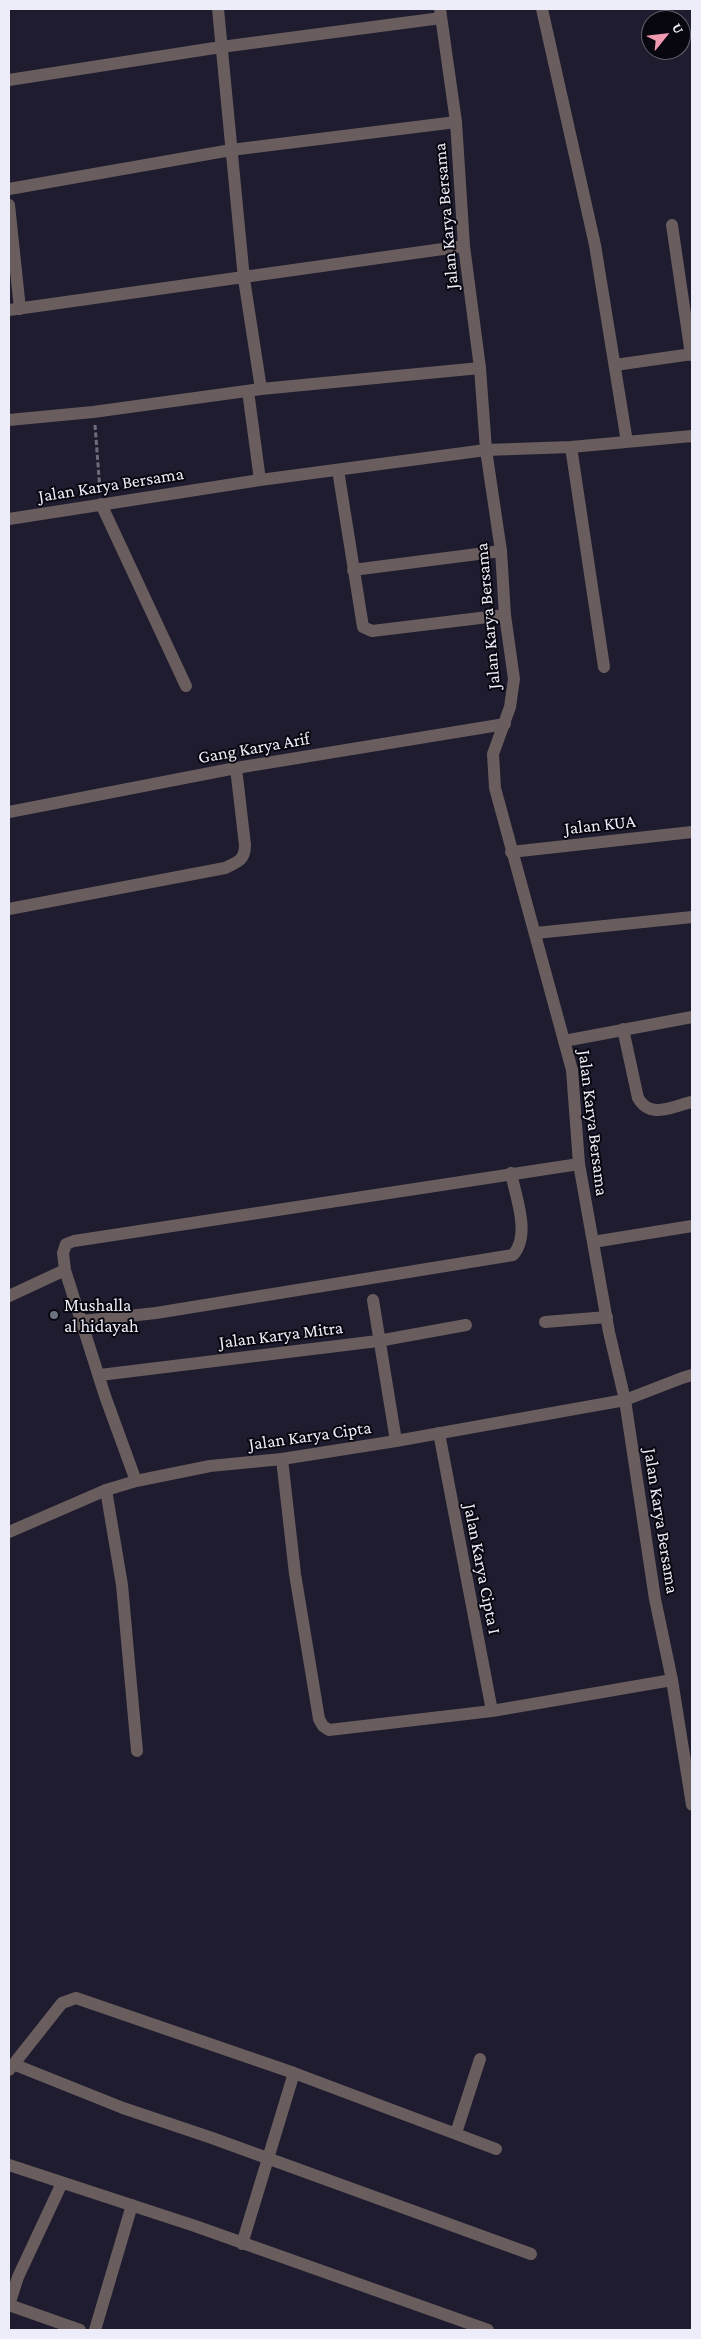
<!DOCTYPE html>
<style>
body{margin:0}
#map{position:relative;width:701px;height:2339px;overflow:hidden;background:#1e1c2e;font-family:"Crimson Pro",serif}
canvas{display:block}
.frame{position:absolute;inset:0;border:10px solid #ededf9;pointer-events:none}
.north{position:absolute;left:641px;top:10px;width:50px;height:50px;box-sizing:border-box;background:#08070f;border:1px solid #64636d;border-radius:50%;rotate:61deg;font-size:14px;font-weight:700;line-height:20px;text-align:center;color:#ededf9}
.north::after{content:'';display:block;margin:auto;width:18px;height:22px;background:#f19ab1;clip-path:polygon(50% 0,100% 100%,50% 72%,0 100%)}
</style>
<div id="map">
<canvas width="701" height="2339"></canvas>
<div class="frame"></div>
<div class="north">U</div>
</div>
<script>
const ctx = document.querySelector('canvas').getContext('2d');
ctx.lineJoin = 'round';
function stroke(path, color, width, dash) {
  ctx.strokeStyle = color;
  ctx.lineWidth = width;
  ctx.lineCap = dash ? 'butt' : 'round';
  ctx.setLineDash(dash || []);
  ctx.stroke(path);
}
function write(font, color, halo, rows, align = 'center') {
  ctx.font = font + ' "Crimson Pro",serif';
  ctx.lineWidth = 4;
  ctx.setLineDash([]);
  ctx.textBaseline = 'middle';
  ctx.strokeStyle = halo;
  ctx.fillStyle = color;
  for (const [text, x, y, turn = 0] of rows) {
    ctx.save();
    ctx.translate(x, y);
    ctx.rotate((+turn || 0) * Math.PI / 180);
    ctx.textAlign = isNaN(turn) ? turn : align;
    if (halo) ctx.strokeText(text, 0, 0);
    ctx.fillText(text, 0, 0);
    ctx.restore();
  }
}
const path = new Path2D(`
 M 95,425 L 100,491`);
const minor = new Path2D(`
 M 218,9 L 244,279 L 261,389
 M 542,9 L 595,245 L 627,442
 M 9,80 L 221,47 L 441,18
 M 9,189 L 231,150 L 456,122
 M 9,205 L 20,309
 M 672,225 L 691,355
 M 9,310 L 464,246
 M 615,365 L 692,354
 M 248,391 L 260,480
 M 9,420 L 93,412 L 261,389 L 480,368
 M 571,447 L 604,667
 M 338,470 L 363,627 L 372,631 L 505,615
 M 101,504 L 186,686
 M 9,519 L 260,480 L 486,450 L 571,447 L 692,436
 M 353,570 L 501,551
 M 9,812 L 236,768 L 505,724
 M 511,852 L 692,832
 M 9,909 L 225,868 C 238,862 245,860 245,845 L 236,768
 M 536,933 L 692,917
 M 623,1029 L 638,1098 C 651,1120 672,1106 692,1102
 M 564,1041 L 692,1017
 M 9,1296 L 65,1270
 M 373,1300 L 396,1441
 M 82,1321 L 156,1313 L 513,1255 C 531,1235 516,1198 511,1173
 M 545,1322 L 607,1317
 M 100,1375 L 378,1341 L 466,1325
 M 625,1400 L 682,1378 L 692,1375
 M 439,1433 L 492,1711
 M 282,1459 L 295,1574 L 319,1719 L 323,1726 L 329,1730 L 492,1711 L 672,1680
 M 136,1481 L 105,1396 L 65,1270 L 63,1253 L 66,1244 L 74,1241 L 579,1164
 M 106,1490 L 122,1585 L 137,1751
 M 13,2064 L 123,2108 L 212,2138 L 531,2254
 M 9,2070 L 62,2003 L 76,1998 L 294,2073 L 496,2149
 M 456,2133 L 480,2059
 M 9,2165 L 195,2226 L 488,2330
 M 242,2244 L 294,2073
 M 9,2305 L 18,2277 L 62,2183
 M 9,2305 L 80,2330
 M 95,2330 L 132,2205`);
const tertiary = new Path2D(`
 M 440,9 L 456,122 L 464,246 L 480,368 L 486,450 L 501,551 L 505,615 L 514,679 L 510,707 L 493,754 L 495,788 L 572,1070 L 579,1164 L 609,1332 L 625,1400 L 655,1599 L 672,1680 L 692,1805
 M 593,1242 L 692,1226
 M 9,1532 L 106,1490 L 136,1481 L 210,1466 L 282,1459 L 396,1441 L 625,1400`);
const markers = [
 [54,1315,5,"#6b7280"]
];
const streetNames = [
 ["Jalan Karya Bersama",446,216,-95],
 ["Jalan Karya Bersama",111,485,-9],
 ["Jalan Karya Bersama",488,616,-95],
 ["Gang Karya Arif",254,748,-10],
 ["Jalan KUA",600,825,-6],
 ["Jalan Karya Bersama",593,1123,83],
 ["Jalan Karya Mitra",281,1335,-7],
 ["Jalan Karya Cipta",310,1436,-8],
 ["Jalan Karya Bersama",661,1521,81],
 ["Jalan Karya Cipta I",482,1569,79]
];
const poiNames = [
 ["Mushalla",64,1305],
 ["al hidayah",64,1326]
];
stroke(path, '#6f6d7d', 3, [5, 2.5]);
stroke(minor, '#695d5e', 12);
stroke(tertiary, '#695d5e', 12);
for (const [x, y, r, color] of markers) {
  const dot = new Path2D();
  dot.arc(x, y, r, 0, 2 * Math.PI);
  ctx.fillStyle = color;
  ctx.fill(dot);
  stroke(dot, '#08070f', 2);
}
write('18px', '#ededf9', '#08070f', streetNames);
write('18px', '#ededf9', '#08070f', poiNames, 'left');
</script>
